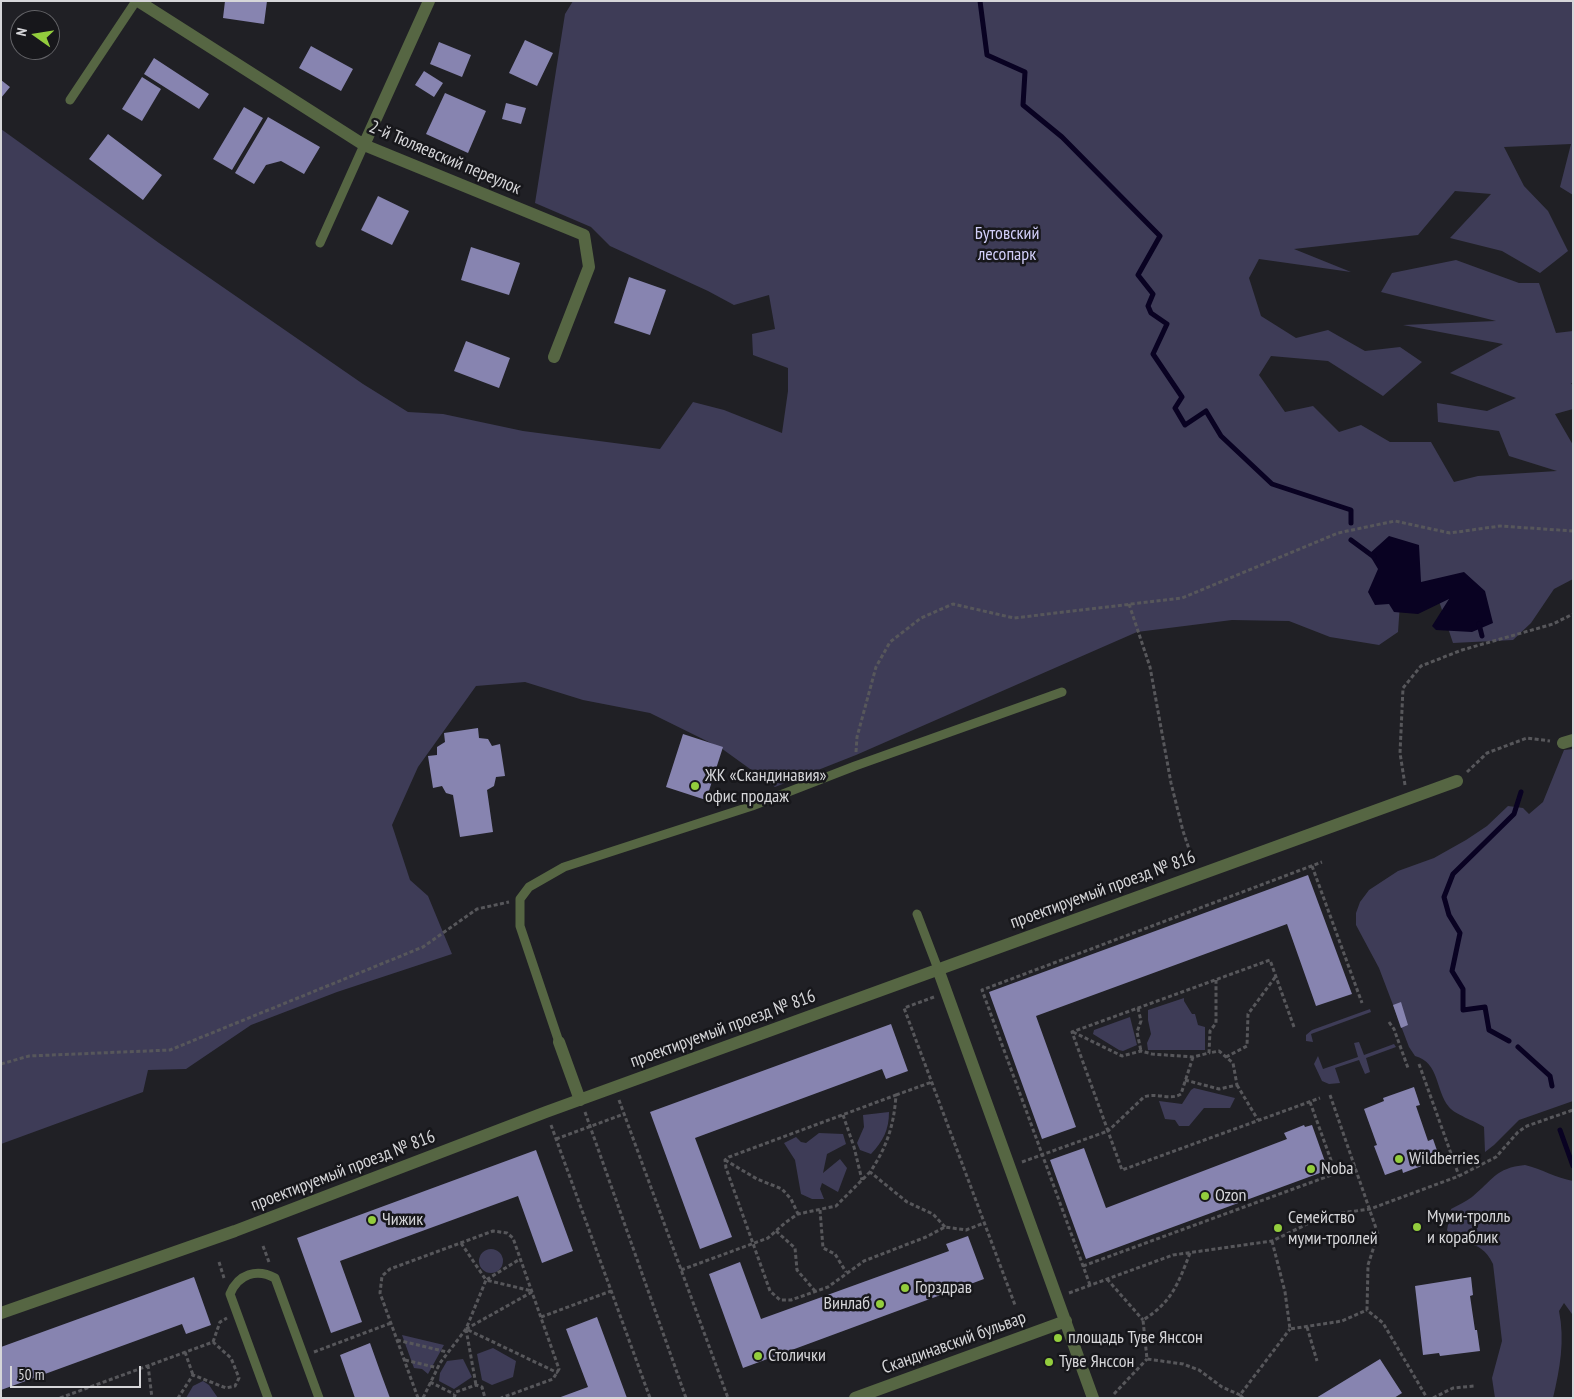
<!DOCTYPE html>
<meta charset="utf-8">
<style>
body{margin:0}
#map{position:relative;width:1574px;height:1399px;overflow:hidden;background:#202025;font-family:"PT Sans Narrow",sans-serif}
canvas{display:block}
.frame{position:absolute;inset:0;border:2px solid #d6d6d9;pointer-events:none}
.north{position:absolute;left:10px;top:10px;width:50px;height:50px;box-sizing:border-box;background:#17171b;border:1px solid #636367;border-radius:50%;rotate:283deg;font-size:14px;font-weight:700;line-height:20px;text-align:center;color:#d6d6d9}
.north::after{content:'';display:block;margin:auto;width:18px;height:22px;background:#93cd3d;clip-path:polygon(50% 0,100% 100%,50% 72%,0 100%)}
.scale{position:absolute;left:10px;top:1366px;width:131px;height:22px;box-sizing:border-box;border:2px solid #d6d6d9;border-top:0;padding-left:6px;font-size:15px;line-height:18px;white-space:nowrap;color:#d6d6d9;-webkit-text-stroke:4px #17171b;paint-order:stroke}
</style>
<div id="map">
<canvas width="1574" height="1399"></canvas>
<div class="frame"></div>
<div class="north">N</div>
<div class="scale">50 m</div>
</div>
<script>
const ctx = document.querySelector('canvas').getContext('2d');
ctx.lineJoin = 'round';
function paint(path, color) {
  ctx.fillStyle = color;
  ctx.fill(path, 'evenodd');
}
function stroke(path, color, width, dash) {
  ctx.strokeStyle = color;
  ctx.lineWidth = width;
  ctx.lineCap = dash ? 'butt' : 'round';
  ctx.setLineDash(dash || []);
  ctx.stroke(path);
}
function write(font, color, halo, rows, align = 'center') {
  ctx.font = font + ' "PT Sans Narrow",sans-serif';
  ctx.lineWidth = 5;
  ctx.setLineDash([]);
  ctx.textBaseline = 'middle';
  ctx.strokeStyle = halo;
  ctx.fillStyle = color;
  for (const [text, x, y, turn = 0] of rows) {
    ctx.save();
    ctx.translate(x, y);
    ctx.rotate((+turn || 0) * Math.PI / 180);
    ctx.textAlign = isNaN(turn) ? turn : align;
    if (halo) ctx.strokeText(text, 0, 0);
    ctx.fillText(text, 0, 0);
    ctx.restore();
  }
}
const green = new Path2D(`
 M 573,1 L 1573,1 L 1573,195 L 1560,187 L 1571,144 L 1504,147 L 1524,186 L 1548,211 L 1568,251 L 1540,273 L 1502,251 L 1450,238 L 1491,194 L 1455,191 L 1418,235 L 1294,249 L 1351,272 L 1259,259 L 1249,278 L 1261,316 L 1296,338 L 1328,330 L 1365,351 L 1400,347 L 1422,362 L 1383,396 L 1328,361 L 1271,356 L 1259,375 L 1285,412 L 1313,406 L 1339,432 L 1361,425 L 1390,442 L 1431,442 L 1454,482 L 1478,476 L 1557,471 L 1509,456 L 1499,431 L 1438,422 L 1437,403 L 1487,411 L 1516,398 L 1450,373 L 1503,344 L 1403,325 L 1496,321 L 1381,292 L 1392,273 L 1456,260 L 1519,283 L 1539,283 L 1556,333 L 1573,331 L 1573,383 L 1571,383 L 1573,386 L 1573,409 L 1555,414 L 1573,445 L 1573,579 L 1554,589 L 1531,623 L 1513,640 L 1453,643 L 1439,601 L 1401,589 L 1398,632 L 1379,645 L 1330,637 L 1289,621 L 1232,620 L 1137,632 L 856,755 L 775,787 L 721,748 L 650,713 L 583,700 L 525,682 L 476,686 L 418,767 L 392,825 L 410,880 L 428,896 L 452,954 L 337,992 L 251,1025 L 186,1069 L 148,1070 L 143,1092 L 1,1144 L 1,129 L 159,243 L 363,384 L 408,412 L 443,414 L 523,431 L 660,449 L 693,402 L 724,410 L 782,433 L 788,391 L 788,368 L 753,355 L 752,334 L 775,329 L 769,295 L 734,305 L 708,291 L 610,246 L 591,227 L 535,203 L 565,14 Z
 M 1573,749 L 1573,1101 L 1519,1120 L 1494,1145 L 1485,1152 L 1484,1127 C 1475,1121 1454,1114 1449,1107 C 1435,1090 1440,1063 1415,1056 L 1409,1047 L 1379,968 L 1356,925 L 1356,913 L 1360,902 L 1369,890 L 1398,871 L 1434,858 L 1466,840 L 1487,826 L 1508,806 L 1523,808 L 1529,814 L 1543,802 L 1564,750 Z
 M 1184,998 L 1184,1001 L 1192,1014 L 1195,1014 L 1198,1025 L 1205,1027 L 1205,1050 L 1148,1050 L 1147,1043 L 1151,1034 L 1148,1020 L 1148,1010 Z
 M 1370,1009 L 1371,1012 L 1311,1034 L 1313,1042 L 1306,1041 L 1306,1035 L 1312,1030 Z
 M 1130,1017 L 1137,1045 L 1123,1051 L 1119,1050 L 1093,1034 L 1094,1030 Z
 M 1359,1042 L 1364,1055 L 1394,1044 L 1396,1047 L 1366,1058 L 1370,1072 L 1365,1074 L 1359,1060 L 1335,1068 L 1340,1083 L 1329,1084 L 1322,1081 L 1314,1064 L 1318,1056 L 1323,1069 L 1358,1057 L 1354,1043 Z
 M 1194,1088 L 1235,1098 L 1230,1108 L 1204,1108 L 1189,1126 L 1179,1126 L 1175,1120 L 1165,1119 L 1159,1101 L 1182,1104 L 1191,1090 Z
 M 889,1112 C 889,1130 883,1141 871,1154 L 860,1150 L 857,1143 L 864,1127 L 863,1115 Z
 M 819,1133 L 843,1134 L 846,1144 L 827,1154 L 823,1173 L 840,1159 L 847,1168 L 838,1192 L 822,1183 L 820,1189 L 824,1199 L 812,1199 L 801,1194 L 795,1160 L 784,1143 L 796,1137 L 801,1142 L 806,1143 Z
 M 1525,1165 C 1542,1169 1556,1178 1573,1181 L 1573,1321 L 1572,1314 L 1564,1303 L 1559,1311 C 1565,1341 1560,1368 1553,1398 L 1495,1398 L 1492,1378 L 1502,1341 L 1493,1264 C 1480,1235 1457,1249 1447,1230 L 1451,1209 C 1458,1205 1465,1202 1472,1197 C 1493,1180 1495,1168 1525,1165 Z
 M479 1261a12 12 0 1 1 24 0a12 12 0 1 1-24 0Z
 M 402,1335 L 444,1345 L 428,1374 L 422,1369 L 414,1368 Z
 M 493,1348 L 516,1361 L 513,1377 L 492,1385 L 482,1380 L 477,1354 Z
 M 463,1359 L 472,1377 L 454,1389 L 439,1381 L 440,1373 L 447,1361 Z
 M 203,1381 L 209,1385 L 218,1398 L 186,1398 L 193,1386 Z`);
const water = new Path2D(`
 M 1389,536 L 1419,545 L 1421,582 L 1464,572 L 1485,591 L 1493,623 L 1472,632 L 1436,630 L 1432,626 L 1449,599 L 1418,614 L 1394,612 L 1389,604 L 1375,605 L 1368,592 L 1378,569 L 1369,554 Z`);
const stream = new Path2D(`
 M 980,1 L 987,55 L 1025,72 L 1023,105 L 1062,137 L 1160,236 L 1138,275 L 1153,294 L 1148,306 L 1151,313 L 1167,324 L 1153,354 L 1182,397 L 1175,408 L 1185,425 L 1206,411 L 1221,436 L 1272,484 L 1351,510 L 1351,523
 M 1351,540 L 1374,557
 M 1479,624 L 1482,636
 M 1509,1041 L 1489,1030 L 1485,1007 L 1463,1010 L 1463,989 L 1452,971 L 1460,933 L 1449,915 L 1444,897 L 1453,874 L 1514,814 L 1521,792
 M 1518,1047 L 1550,1076 L 1552,1086
 M 1560,1130 L 1573,1166`);
const building = new Path2D(`
 M 225,1 L 267,1 L 264,24 L 223,18 Z
 M 525,40 L 553,53 L 537,86 L 509,73 Z
 M 439,42 L 471,55 L 462,77 L 430,64 Z
 M 311,46 L 353,69 L 341,91 L 299,68 Z
 M 154,58 L 209,94 L 199,109 L 144,74 Z
 M 424,71 L 443,83 L 434,97 L 415,85 Z
 M 142,77 L 161,89 L 142,121 L 122,109 Z
 M 1,80 L 10,87 L 1,98 Z
 M 445,93 L 486,111 L 468,153 L 426,134 Z
 M 506,103 L 526,108 L 521,124 L 502,119 Z
 M 244,107 L 263,118 L 232,170 L 213,159 Z
 M 268,117 L 320,147 L 304,174 L 281,161 L 266,165 L 254,184 L 235,173 Z
 M 108,134 L 162,175 L 143,200 L 89,159 Z
 M 378,196 L 409,211 L 392,245 L 361,230 Z
 M 471,247 L 520,263 L 509,295 L 461,280 Z
 M 629,277 L 666,290 L 650,335 L 614,323 Z
 M 466,341 L 510,358 L 499,388 L 454,371 Z
 M 478,728 L 479,738 L 488,739 L 492,746 L 500,744 L 505,776 L 496,777 L 494,786 L 487,790 L 493,832 L 460,837 L 453,795 L 446,793 L 442,786 L 433,788 L 428,756 L 437,755 L 437,747 L 445,742 L 444,733 Z
 M 683,734 L 723,747 L 706,800 L 666,787 Z
 M 1308,875 L 1352,994 L 1316,1006 L 1287,924 L 1036,1016 L 1076,1127 L 1042,1139 L 989,992 Z
 M 1401,1002 L 1408,1025 L 1401,1028 L 1393,1005 Z
 M 891,1024 L 908,1071 L 886,1079 L 882,1069 L 695,1138 L 732,1237 L 700,1249 L 650,1112 Z
 M 1414,1087 L 1420,1105 L 1416,1106 L 1428,1141 L 1433,1139 L 1440,1159 L 1403,1173 L 1402,1169 L 1385,1175 L 1374,1146 L 1377,1145 L 1364,1109 L 1384,1101 L 1383,1098 Z
 M 1304,1125 L 1305,1127 L 1312,1125 L 1328,1170 L 1086,1259 L 1050,1160 L 1084,1148 L 1106,1208 L 1287,1139 L 1284,1133 Z
 M 536,1150 L 573,1251 L 542,1263 L 518,1196 L 340,1261 L 362,1322 L 331,1333 L 297,1238 Z
 M 968,1236 L 984,1279 L 743,1368 L 709,1274 L 740,1262 L 761,1319 L 949,1251 L 946,1244 Z
 M 194,1277 L 211,1325 L 186,1334 L 182,1324 L 1,1390 L 1,1347 Z
 M 1471,1277 L 1473,1295 L 1470,1296 L 1475,1330 L 1477,1330 L 1480,1351 L 1440,1356 L 1439,1353 L 1423,1355 L 1415,1286 Z
 M 597,1317 L 627,1398 L 558,1398 L 588,1387 L 566,1329 Z
 M 370,1343 L 380,1371 L 390,1398 L 355,1398 L 340,1355 Z
 M 1380,1359 L 1402,1393 L 1394,1398 L 1316,1398 Z`);
const path = new Path2D(`
 M 1129,604 L 1150,667 L 1171,783 L 1183,831 L 1193,861
 M 856,752 L 857,737 L 876,667 L 890,642 L 921,618 L 953,604 L 1014,618 L 1182,598 L 1338,533 L 1395,521 L 1450,533 L 1500,526 L 1573,531
 M 1467,772 L 1487,753 L 1527,738 L 1550,741
 M 1405,785 L 1400,753 L 1403,688 L 1421,666 L 1462,650 L 1553,624 L 1573,614
 M 1312,866 L 1362,1003
 M 934,997 L 904,1008 L 1015,1305
 M 1138,1008 L 1141,1021 L 1137,1032 L 1141,1051
 M 1389,1022 L 1394,1029 L 1408,1068
 M 1073,1032 L 1122,1056 L 1141,1051 L 1152,1054 L 1193,1057 L 1209,1053 L 1210,1031 L 1216,1023 L 1216,980
 M 1193,1057 L 1181,1094 C 1170,1101 1156,1092 1144,1097 L 1108,1131 L 1122,1170 L 1320,1098
 M 1226,1057 L 1247,1046 L 1248,1014 L 1276,976
 M 1,1064 L 29,1056 L 170,1050 L 423,947 L 477,909 L 509,902
 M 1419,1064 L 1459,1176
 M 1185,1080 L 1219,1089 L 1237,1085 L 1233,1063 L 1219,1051 L 1209,1053
 M 1237,1085 L 1258,1120
 M 896,1095 L 932,1082
 M 1330,1095 L 1378,1234 L 1368,1265 L 1367,1310 L 1383,1323 L 1427,1398
 M 619,1100 L 728,1398
 M 1310,1102 L 1336,1174
 M 585,1112 L 686,1398
 M 843,1115 L 854,1147 L 862,1180
 M 551,1125 L 650,1398
 M 556,1139 L 624,1114
 M 725,1160 L 757,1179 L 782,1189 L 791,1199 L 798,1214
 M 1022,1162 L 1108,1131 L 1072,1032 L 1270,960 L 1294,1027
 M 820,1210 L 823,1248 L 835,1254 L 846,1272
 M 945,1227 L 933,1214 L 907,1202 L 870,1172 C 887,1147 894,1125 896,1095 L 729,1157 L 725,1160 L 726,1168 L 770,1291 L 780,1300 L 791,1300 L 828,1287 L 864,1261 L 926,1237 L 945,1227 L 966,1230 L 984,1223
 M 776,1231 L 795,1248 L 797,1270 L 815,1291
 M 1272,1241 L 1285,1292 L 1290,1329 L 1342,1321 L 1367,1310
 M 461,1243 L 486,1280 L 520,1259
 M 263,1246 L 269,1262
 M 1190,1253 C 1178,1284 1172,1302 1143,1320 L 1147,1359 L 1183,1364 L 1199,1370 L 1222,1387 L 1240,1395
 M 219,1262 L 224,1278
 M 1083,1266 L 1356,1166
 M 681,1270 L 768,1238 L 786,1222 L 798,1214 L 836,1206 L 870,1172
 M 1107,1279 L 1143,1320
 M 1090,1285 L 982,990 L 1322,862
 M 532,1292 L 466,1329 L 558,1373
 M 1069,1293 L 1173,1255 L 1272,1241 L 1326,1215 L 1370,1209 L 1459,1176 L 1496,1157 L 1518,1132 L 1527,1126 L 1573,1110
 M 541,1317 L 611,1291
 M 1307,1327 L 1317,1361
 M 466,1329 L 476,1385
 M 397,1340 L 447,1352
 M 213,1342 L 220,1322 L 227,1318
 M 185,1352 L 193,1375
 M 314,1352 L 391,1323
 M 405,1360 L 438,1368
 M 148,1365 L 152,1398
 M 430,1382 L 454,1394
 M 1114,1394 L 1147,1359
 M 60,1398 L 213,1342 L 231,1358 L 239,1378 L 235,1386 L 226,1388 L 193,1375 L 178,1398
 M 418,1398 L 380,1293 L 382,1276 L 390,1269 L 493,1231 L 507,1233 L 513,1238 L 559,1369 L 553,1379 L 501,1398
 M 423,1398 L 440,1363 L 466,1329 L 486,1280 L 532,1291
 M 454,1398 L 456,1392 L 476,1385 L 482,1387 L 485,1398
 M 1243,1398 L 1240,1395 L 1290,1329
 M 1433,1398 L 1453,1388 L 1474,1386`);
const lane = new Path2D(`
 M 70,100 L 136,1
 M 320,243 L 364,145
 M 917,914 L 938,969
 M 559,1042 L 520,926 L 520,899 L 529,887 L 564,867 L 752,806 L 855,766 L 1062,692
 M 268,1398 L 230,1294 C 238,1274 257,1268 275,1278 L 319,1398`);
const street = new Path2D(`
 M 138,1 L 364,145 L 584,235 L 589,267 L 554,357
 M 364,145 L 429,1
 M 1563,743 L 1573,740
 M 938,969 L 1093,1398
 M 559,1042 L 580,1100
 M 1,1313 L 235,1231 L 546,1112 L 1457,781
 M 855,1398 L 1066,1321`);
const markers = [
 [695,786,5,"#93cd3d"],
 [1399,1159,5,"#93cd3d"],
 [1311,1169,5,"#93cd3d"],
 [1205,1196,5,"#93cd3d"],
 [372,1220,5,"#93cd3d"],
 [1417,1227,5,"#93cd3d"],
 [1278,1228,5,"#93cd3d"],
 [905,1288,5,"#93cd3d"],
 [880,1304,5,"#93cd3d"],
 [1058,1338,5,"#93cd3d"],
 [758,1356,5,"#93cd3d"],
 [1049,1362,5,"#93cd3d"]
];
const streetNames = [
 ["2-й Тюляевский переулок",445,158,23],
 ["проектируемый проезд № 816",1103,890,-20],
 ["проектируемый проезд № 816",723,1029,-20],
 ["проектируемый проезд № 816",343,1171,-21],
 ["Скандинавский бульвар",954,1343,-20]
];
const parkNames = [
 ["Бутовский",1007,234],
 ["лесопарк",1007,255]
];
const poiNames = [
 ["ЖК «Скандинавия»",705,776],
 ["офис продаж",705,797],
 ["Wildberries",1409,1159],
 ["Noba",1321,1169],
 ["Ozon",1215,1196],
 ["Муми-тролль",1427,1217],
 ["и кораблик",1427,1238],
 ["Семейство",1288,1218],
 ["муми-троллей",1288,1239],
 ["Чижик",382,1220],
 ["Горздрав",915,1288],
 ["Винлаб",870,1304,"right"],
 ["площадь Туве Янссон",1068,1338],
 ["Столички",768,1356],
 ["Туве Янссон",1059,1362]
];
paint(green, '#3e3c57');
paint(water, '#090222');
stroke(stream, '#090222', 5);
paint(building, '#8784b0');
stroke(path, '#57575b', 3, [4, 2.5]);
stroke(lane, '#566643', 9);
stroke(street, '#566643', 12);
for (const [x, y, r, color] of markers) {
  const dot = new Path2D();
  dot.arc(x, y, r, 0, 2 * Math.PI);
  ctx.fillStyle = color;
  ctx.fill(dot);
  stroke(dot, '#17171b', 2);
}
write('18px', '#d6d6d9', '#17171b', streetNames);
write('18px', '#d2cff9', '#17171b', parkNames);
write('18px', '#d6d6d9', '#17171b', poiNames, 'left');
</script>
